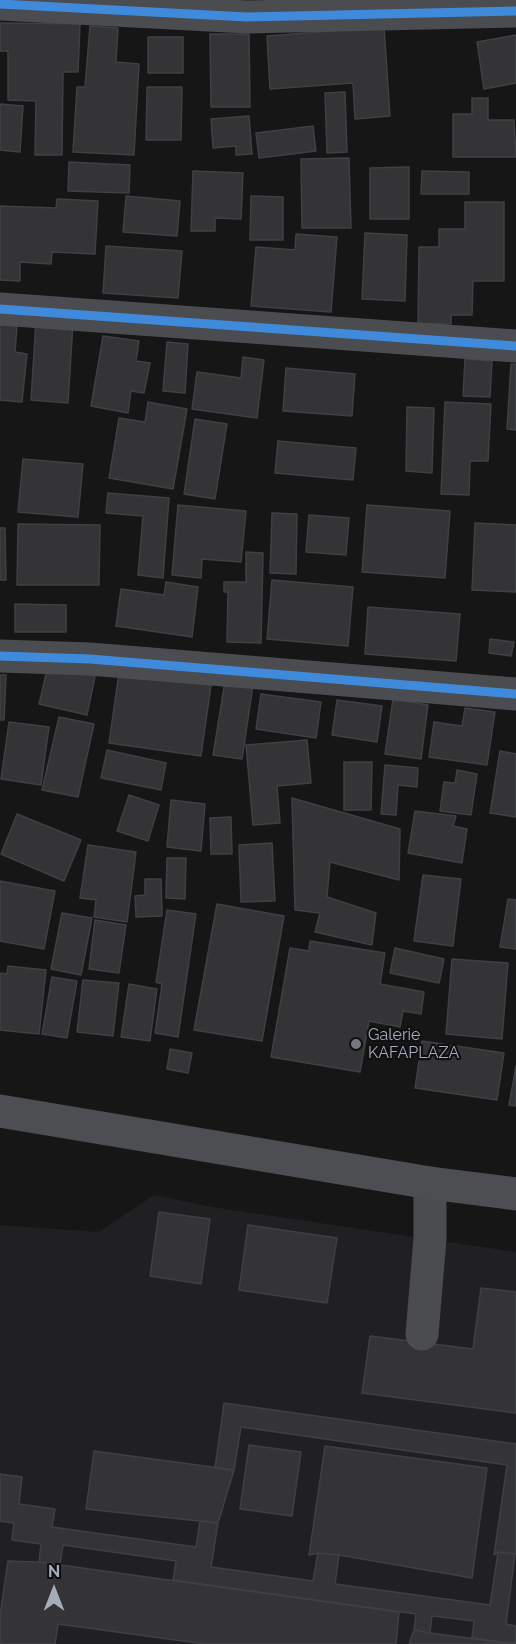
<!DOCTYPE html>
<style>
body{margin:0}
#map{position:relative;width:516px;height:1644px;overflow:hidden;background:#161617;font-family:Raleway,sans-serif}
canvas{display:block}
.north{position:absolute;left:24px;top:1560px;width:60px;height:60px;-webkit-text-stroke:4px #101013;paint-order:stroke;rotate:0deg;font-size:16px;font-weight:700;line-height:24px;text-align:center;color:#a6acb9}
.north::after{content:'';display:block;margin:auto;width:21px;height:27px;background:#a6acb9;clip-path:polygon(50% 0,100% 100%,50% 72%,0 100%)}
</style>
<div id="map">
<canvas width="516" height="1644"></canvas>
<div class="north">N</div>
</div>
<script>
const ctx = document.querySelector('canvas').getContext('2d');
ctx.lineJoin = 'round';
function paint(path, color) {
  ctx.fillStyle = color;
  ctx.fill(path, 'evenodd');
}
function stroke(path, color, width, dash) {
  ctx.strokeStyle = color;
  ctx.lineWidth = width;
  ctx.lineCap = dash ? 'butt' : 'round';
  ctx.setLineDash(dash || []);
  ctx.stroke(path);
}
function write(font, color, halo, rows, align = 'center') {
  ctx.font = font + ' Raleway,sans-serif';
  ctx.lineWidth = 4.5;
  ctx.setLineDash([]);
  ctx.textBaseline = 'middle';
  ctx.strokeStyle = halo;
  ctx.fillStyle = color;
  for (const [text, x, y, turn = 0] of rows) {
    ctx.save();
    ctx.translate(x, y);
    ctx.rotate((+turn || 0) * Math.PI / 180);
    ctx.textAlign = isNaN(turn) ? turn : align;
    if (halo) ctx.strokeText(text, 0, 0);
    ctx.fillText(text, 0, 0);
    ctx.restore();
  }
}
const built = new Path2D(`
 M 154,1195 L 212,1207 L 516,1252 L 516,1644 L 0,1644 L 0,1225 L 99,1232 Z`);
const building = new Path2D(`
 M 0,23 L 80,24 L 78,72 L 63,72 L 62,155 L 35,155 L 36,101 L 8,100 L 8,51 L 0,51 Z
 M 90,26 L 118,28 L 116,62 L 139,64 L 134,155 L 73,152 L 77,87 L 85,87 Z
 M 384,27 L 390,116 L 355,119 L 353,83 L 270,89 L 267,36 Z
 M 210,34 L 249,34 L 250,107 L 211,107 Z
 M 516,35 L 516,83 L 484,89 L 477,42 Z
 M 148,37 L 183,37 L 183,73 L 148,73 Z
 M 147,87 L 182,87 L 181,140 L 146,140 Z
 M 345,92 L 347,152 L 327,153 L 325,93 Z
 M 472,98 L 488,98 L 488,120 L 514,120 L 516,157 L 453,157 L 453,114 L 472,114 Z
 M 0,104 L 23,106 L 20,152 L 0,150 Z
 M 249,116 L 252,154 L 236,155 L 236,146 L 213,148 L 211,119 Z
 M 313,126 L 316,151 L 259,158 L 256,133 Z
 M 349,158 L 351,228 L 302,228 L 301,159 Z
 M 69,162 L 130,165 L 129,193 L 68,191 Z
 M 409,167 L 409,219 L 370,219 L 370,168 Z
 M 193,171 L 243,173 L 241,219 L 215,218 L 215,231 L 191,231 Z
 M 422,171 L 469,172 L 469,194 L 421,194 Z
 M 126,196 L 180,201 L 177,236 L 123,232 Z
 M 251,196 L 283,197 L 283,240 L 250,240 Z
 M 57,199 L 98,201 L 95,254 L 52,252 L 51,264 L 20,262 L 20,281 L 0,280 L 0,206 L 56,208 Z
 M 465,202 L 504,202 L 504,281 L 473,281 L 472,315 L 451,315 L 451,324 L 418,324 L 419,247 L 439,247 L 439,229 L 465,229 Z
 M 365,233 L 407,235 L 405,301 L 362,299 Z
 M 296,234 L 337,237 L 331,312 L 251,306 L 256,247 L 295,250 Z
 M 106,246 L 182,251 L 178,298 L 103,293 Z
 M 36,321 L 73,323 L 68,403 L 31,400 Z
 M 0,325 L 17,326 L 15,352 L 27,354 L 22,402 L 0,400 Z
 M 103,336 L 139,341 L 136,361 L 150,363 L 144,393 L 131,391 L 128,413 L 91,406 Z
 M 167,342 L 188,344 L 185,393 L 163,391 Z
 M 243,357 L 264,360 L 257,418 L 192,409 L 197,372 L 241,378 Z
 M 465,359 L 492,361 L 490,397 L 463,396 Z
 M 511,364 L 516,364 L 516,430 L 507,429 Z
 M 286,368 L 355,374 L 352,416 L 283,411 Z
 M 148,402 L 187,409 L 173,489 L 109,478 L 119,418 L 145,422 Z
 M 445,402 L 491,404 L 488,461 L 470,461 L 469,495 L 441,494 Z
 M 407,407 L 434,408 L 432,473 L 406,471 Z
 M 195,419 L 227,424 L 215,499 L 184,494 Z
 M 278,441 L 356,448 L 353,480 L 275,473 Z
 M 23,459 L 83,464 L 78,517 L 18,512 Z
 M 108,493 L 169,498 L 163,578 L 138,575 L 143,516 L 106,513 Z
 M 178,505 L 246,511 L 241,562 L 202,559 L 201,578 L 172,575 Z
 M 367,505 L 450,511 L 445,578 L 362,572 Z
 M 272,513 L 297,514 L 296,574 L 270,573 Z
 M 309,515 L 349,518 L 346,555 L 306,552 Z
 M 475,523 L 516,525 L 516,592 L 472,590 Z
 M 18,524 L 100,525 L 99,585 L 17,585 Z
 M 0,528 L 5,528 L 6,580 L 0,580 Z
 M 246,552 L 263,553 L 261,643 L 227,642 L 228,592 L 224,592 L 224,582 L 246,582 Z
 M 272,580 L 353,587 L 348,646 L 267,639 Z
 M 166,582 L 198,587 L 192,637 L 116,626 L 121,589 L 164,595 Z
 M 15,604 L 66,605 L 66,632 L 15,632 Z
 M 368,607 L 460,614 L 456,661 L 365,654 Z
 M 490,639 L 514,642 L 511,656 L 489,653 Z
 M 48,666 L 95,676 L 87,715 L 39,704 Z
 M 119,673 L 211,685 L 201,756 L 109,743 Z
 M 0,675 L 6,675 L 4,720 L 0,720 Z
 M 225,681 L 253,685 L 242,759 L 213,755 Z
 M 261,694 L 321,702 L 316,738 L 256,729 Z
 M 393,699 L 428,705 L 421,759 L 385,754 Z
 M 337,700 L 382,706 L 377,742 L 332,735 Z
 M 465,708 L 495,712 L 487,765 L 429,757 L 434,722 L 462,726 Z
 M 59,717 L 94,724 L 78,797 L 42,790 Z
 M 9,722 L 49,727 L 41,785 L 1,779 Z
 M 307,740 L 311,783 L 277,786 L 280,823 L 253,825 L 246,745 Z
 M 107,750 L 166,763 L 161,790 L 101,778 Z
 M 500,751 L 516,754 L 516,817 L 490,813 Z
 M 344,762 L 372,762 L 371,810 L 344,810 Z
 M 385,765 L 418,768 L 417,787 L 398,785 L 396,815 L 381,814 Z
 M 457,770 L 477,774 L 471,815 L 440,811 L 444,782 L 455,783 Z
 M 129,795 L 159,805 L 148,841 L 117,831 Z
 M 292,798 L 400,829 L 399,880 L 330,862 L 327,897 L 376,913 L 372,945 L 315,932 L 320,913 L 295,910 Z
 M 171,800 L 205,804 L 201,851 L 167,847 Z
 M 415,811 L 456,816 L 453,826 L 467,829 L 462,863 L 408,853 Z
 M 17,814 L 81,840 L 64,881 L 1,854 Z
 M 231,817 L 232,854 L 211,854 L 210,818 Z
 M 272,843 L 275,901 L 241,902 L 239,845 Z
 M 88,845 L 136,852 L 127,922 L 94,917 L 96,900 L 80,898 Z
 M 167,858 L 186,858 L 185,899 L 166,898 Z
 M 423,875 L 461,879 L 453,946 L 414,941 Z
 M 145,879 L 161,879 L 162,916 L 136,917 L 135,896 L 145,895 Z
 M 0,881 L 55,891 L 44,949 L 0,941 Z
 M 508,899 L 516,900 L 516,949 L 500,947 Z
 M 217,904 L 284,916 L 262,1041 L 194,1030 Z
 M 167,910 L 196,914 L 178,1037 L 155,1033 L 162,984 L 156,982 Z
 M 62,913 L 92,918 L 81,975 L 51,969 Z
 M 95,920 L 126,925 L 119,973 L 89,969 Z
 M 310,941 L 385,953 L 380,984 L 424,992 L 421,1014 L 403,1011 L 400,1027 L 369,1021 L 360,1072 L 271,1057 L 290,948 L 309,951 Z
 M 395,948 L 444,959 L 439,983 L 390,973 Z
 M 452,959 L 508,963 L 502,1039 L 446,1034 Z
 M 8,966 L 46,970 L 39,1034 L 0,1030 L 0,973 L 7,974 Z
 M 52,977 L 77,981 L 67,1038 L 42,1034 Z
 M 83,980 L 119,983 L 113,1036 L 77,1032 Z
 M 129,984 L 157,989 L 150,1041 L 121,1037 Z
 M 422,1041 L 504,1053 L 497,1100 L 415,1088 Z
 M 170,1049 L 192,1053 L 188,1073 L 167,1069 Z
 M 516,1066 L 516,1106 L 509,1105 Z
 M 159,1212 L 210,1219 L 201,1284 L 150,1276 Z
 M 248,1225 L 337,1238 L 327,1303 L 239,1290 Z
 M 481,1288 L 516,1292 L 516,1413 L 362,1393 L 370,1336 L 473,1349 Z
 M 224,1403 L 516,1444 L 516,1554 L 498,1552 L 494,1555 L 507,1465 L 241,1427 L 234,1470 L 215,1468 Z
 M 249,1445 L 301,1452 L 292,1516 L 240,1509 Z
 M 325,1446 L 487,1468 L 472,1578 L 339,1555 L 318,1553 L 309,1555 Z
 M 94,1451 L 234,1470 L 218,1523 L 86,1509 Z
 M 0,1474 L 22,1477 L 19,1504 L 55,1509 L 52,1527 L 196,1547 L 200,1521 L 218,1523 L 211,1567 L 313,1581 L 318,1553 L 339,1555 L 335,1584 L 490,1605 L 498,1552 L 515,1554 L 506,1624 L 516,1626 L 516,1644 L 472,1638 L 474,1621 L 432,1616 L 430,1633 L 414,1630 L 416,1614 L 173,1580 L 176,1561 L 63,1545 L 60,1564 L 39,1562 L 41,1544 L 12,1540 L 14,1523 L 0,1521 Z
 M 8,1561 L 39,1562 L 399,1612 L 396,1644 L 205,1644 L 58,1624 L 55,1644 L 0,1644 L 0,1616 Z
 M 414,1630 L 430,1633 L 513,1644 L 409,1644 Z`);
const minor = new Path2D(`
 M 0,4 L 247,17 L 516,11
 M 0,309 L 516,346
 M 0,656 L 90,659 L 516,694
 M 422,1334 L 430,1239 L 430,1183`);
const highway = new Path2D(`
 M 0,1111 L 430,1183 L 516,1194`);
const cycleway = new Path2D(`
 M 0,4 L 247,17 L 516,11
 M 0,309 L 516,346
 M 0,656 L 90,659 L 516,694`);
const markers = [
 [356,1044,6,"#747880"]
];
const poiNames = [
 ["Galerie",368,1035],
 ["KAFAPLAZA",368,1053]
];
paint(built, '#202023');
paint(building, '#343436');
stroke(building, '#3f4043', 1.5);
stroke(minor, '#4a4c50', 33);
stroke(highway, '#4d4e52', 33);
stroke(cycleway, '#408adc', 9);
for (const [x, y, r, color] of markers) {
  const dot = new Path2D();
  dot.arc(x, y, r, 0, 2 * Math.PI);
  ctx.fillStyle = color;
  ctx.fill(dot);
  stroke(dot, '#101013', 2);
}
write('16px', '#a6acb9', '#101013', poiNames, 'left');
</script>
